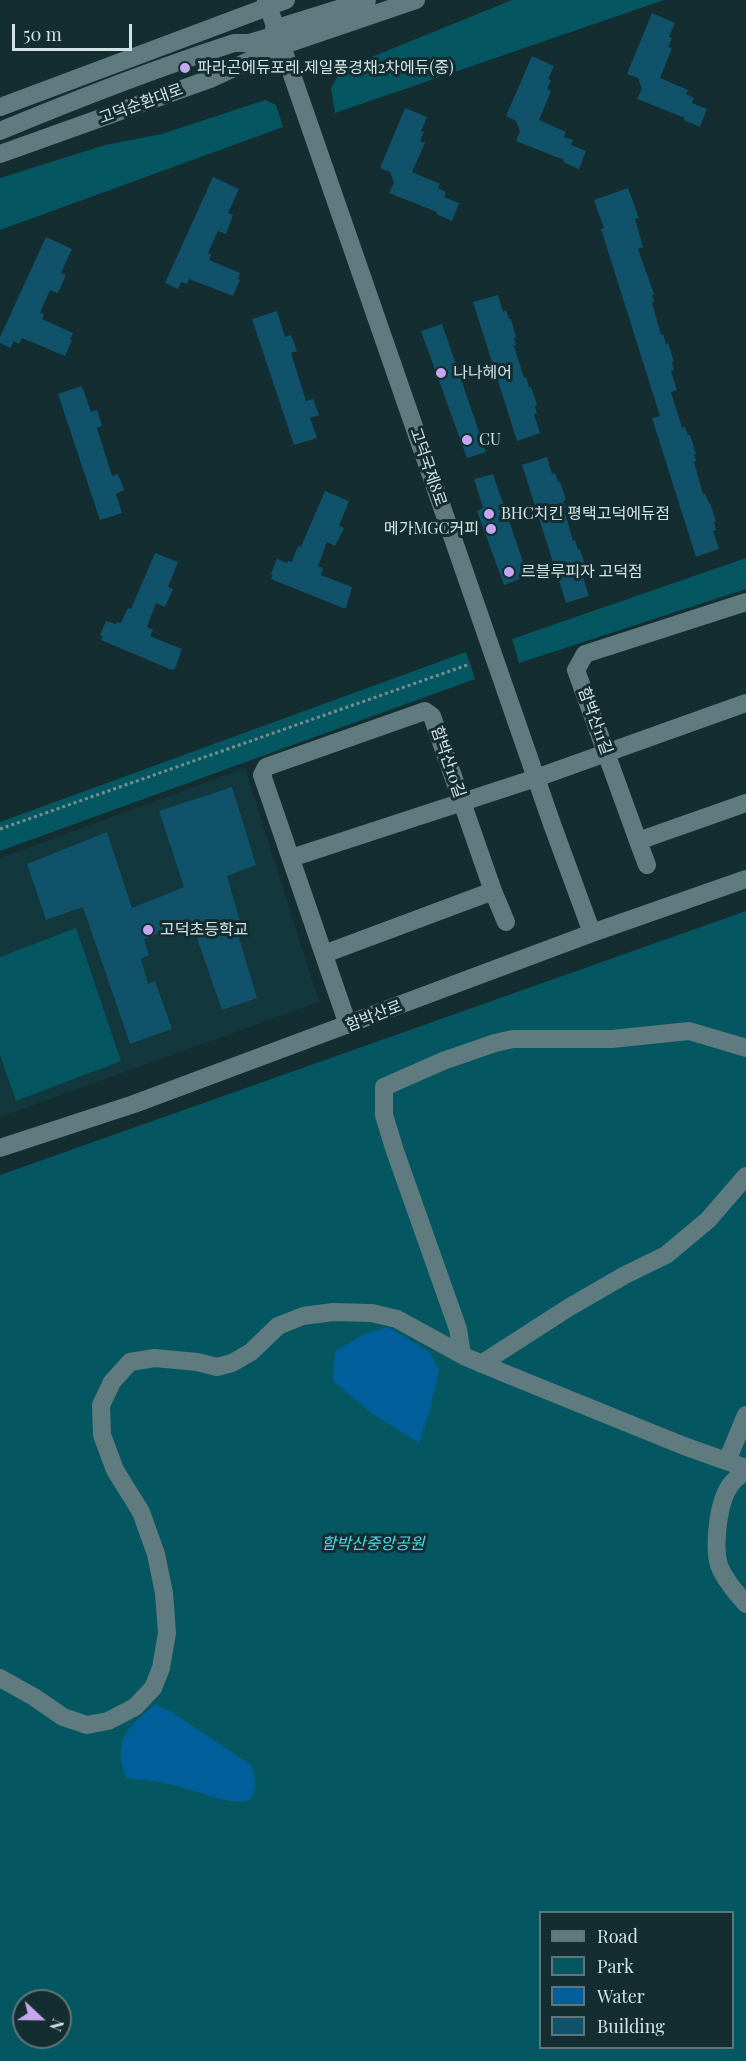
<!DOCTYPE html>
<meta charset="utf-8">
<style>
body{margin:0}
#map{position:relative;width:746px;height:2061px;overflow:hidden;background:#142d31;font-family:"Playfair Display",serif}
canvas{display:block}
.legend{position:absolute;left:539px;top:1911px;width:195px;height:138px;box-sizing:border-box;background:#142d31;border:2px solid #607579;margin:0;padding:8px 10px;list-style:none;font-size:18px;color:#d3e2e4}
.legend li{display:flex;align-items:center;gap:12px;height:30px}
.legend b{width:30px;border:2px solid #607579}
.north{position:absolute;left:12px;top:1989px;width:60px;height:60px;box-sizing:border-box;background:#142d31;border:2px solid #607579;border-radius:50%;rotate:112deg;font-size:16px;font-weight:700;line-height:24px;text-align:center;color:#d3e2e4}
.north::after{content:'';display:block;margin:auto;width:21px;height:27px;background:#c6a6f0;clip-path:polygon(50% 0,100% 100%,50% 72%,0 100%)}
.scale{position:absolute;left:12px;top:24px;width:120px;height:27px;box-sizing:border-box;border:3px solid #d3e2e4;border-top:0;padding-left:8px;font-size:18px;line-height:21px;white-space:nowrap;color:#d3e2e4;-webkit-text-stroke:4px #142d31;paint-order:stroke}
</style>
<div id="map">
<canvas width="746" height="2061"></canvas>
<ul class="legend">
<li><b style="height:8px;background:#5f7b7f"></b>Road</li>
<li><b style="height:16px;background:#045761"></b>Park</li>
<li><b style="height:16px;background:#005f9a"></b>Water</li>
<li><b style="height:16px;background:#0f5269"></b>Building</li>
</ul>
<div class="north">N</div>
<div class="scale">50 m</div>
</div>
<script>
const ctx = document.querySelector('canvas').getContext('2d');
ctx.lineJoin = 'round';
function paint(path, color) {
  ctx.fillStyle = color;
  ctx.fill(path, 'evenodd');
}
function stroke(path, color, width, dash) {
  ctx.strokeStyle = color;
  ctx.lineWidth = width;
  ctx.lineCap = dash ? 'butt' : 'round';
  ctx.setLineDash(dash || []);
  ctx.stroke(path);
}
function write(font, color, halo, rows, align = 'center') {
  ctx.font = font + ' "Playfair Display","Noto Sans KR",serif';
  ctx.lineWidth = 6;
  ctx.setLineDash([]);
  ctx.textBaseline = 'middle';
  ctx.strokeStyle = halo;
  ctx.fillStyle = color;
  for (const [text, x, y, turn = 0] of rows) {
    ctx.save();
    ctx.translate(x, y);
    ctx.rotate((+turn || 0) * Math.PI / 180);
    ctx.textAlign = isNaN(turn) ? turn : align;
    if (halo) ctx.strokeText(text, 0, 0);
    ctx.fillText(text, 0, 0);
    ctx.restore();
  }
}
const built = new Path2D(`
 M 245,768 L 319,1002 L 0,1117 L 0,858 Z`);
const green = new Path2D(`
 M 512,0 L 664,0 L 335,113 L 331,88 L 342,69 Z
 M 265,100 L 276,105 L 283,127 L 0,230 L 0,178 L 105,145 L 162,134 Z
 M 746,558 L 746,589 L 519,663 L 512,639 Z
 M 466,652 L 475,679 L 0,851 L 0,822 Z
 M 746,911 L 746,2061 L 0,2061 L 0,1175 ZM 540,1912 L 732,1912 L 732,2048 L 540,2048 ZM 24,2001 L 60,2001 L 60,2037 L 24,2037 Z
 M 76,928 L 121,1061 L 16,1101 L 0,1055 L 0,957 Z`);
const water = new Path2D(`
 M 388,1327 L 429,1352 L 439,1370 L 429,1413 L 419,1443 L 373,1414 L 333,1381 L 335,1351 L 365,1334 Z
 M 155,1704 L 173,1713 L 251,1765 C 256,1779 257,1787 250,1800 C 229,1807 195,1789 173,1785 C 157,1781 141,1780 126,1778 C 112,1739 127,1729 155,1704 Z`);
const building = new Path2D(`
 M 652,13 L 675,23 L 669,37 L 672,38 L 668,47 L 672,48 L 660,78 L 688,90 L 686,94 L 694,98 L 692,103 L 707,109 L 700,127 L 684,120 L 685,118 L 637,99 L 642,89 L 638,78 L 627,74 Z
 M 532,56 L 554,66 L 548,79 L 551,80 L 547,89 L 551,91 L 539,120 L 566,132 L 564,137 L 573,140 L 571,145 L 586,151 L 579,169 L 563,162 L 564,160 L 516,141 L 520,131 L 516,121 L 506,116 Z
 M 405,108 L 427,117 L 421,131 L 424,132 L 420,141 L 425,143 L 412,172 L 440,184 L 438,188 L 446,192 L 444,197 L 459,203 L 452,221 L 436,214 L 437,212 L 389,193 L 394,183 L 390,172 L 380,168 Z
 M 213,177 L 239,189 L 228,213 L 233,215 L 226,234 L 218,231 L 208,253 L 211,255 L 209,260 L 240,273 L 238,279 L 240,280 L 233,296 L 189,279 L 187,284 L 181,282 L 178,289 L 165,283 Z
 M 628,188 L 639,218 L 635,219 L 643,247 L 638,249 L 654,294 L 652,295 L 654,302 L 652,303 L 661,335 L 663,334 L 666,344 L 668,343 L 674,362 L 672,362 L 674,370 L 671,371 L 677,390 L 671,392 L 682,428 L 685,427 L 688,435 L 690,435 L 696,454 L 694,454 L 696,461 L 694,462 L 703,494 L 705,494 L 709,503 L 710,503 L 716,521 L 714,522 L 716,530 L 713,531 L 719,549 L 696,557 L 652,418 L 660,416 L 601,229 L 604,228 L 594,200 Z
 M 46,237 L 72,249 L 61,273 L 66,275 L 58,293 L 50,290 L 40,313 L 44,314 L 42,319 L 73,333 L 70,339 L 72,340 L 65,356 L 22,338 L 19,344 L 14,341 L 10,348 L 0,343 L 0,337 Z
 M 498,295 L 503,312 L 506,310 L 509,319 L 511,319 L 516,337 L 514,338 L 516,345 L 514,346 L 524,378 L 526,377 L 529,387 L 531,387 L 537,405 L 535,406 L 537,414 L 534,414 L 540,433 L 517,441 L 473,302 Z
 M 277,311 L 285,337 L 291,335 L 297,351 L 291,353 L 306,401 L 313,399 L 319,415 L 310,418 L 317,438 L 294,445 L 252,319 Z
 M 442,324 L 486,452 L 467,458 L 421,331 Z
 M 82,386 L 91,412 L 97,410 L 102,426 L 97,428 L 112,476 L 118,474 L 124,490 L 116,494 L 122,513 L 100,520 L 58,394 Z
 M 547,457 L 552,474 L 555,473 L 558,482 L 560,482 L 566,500 L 563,501 L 566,508 L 564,509 L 573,541 L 575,540 L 578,550 L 580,549 L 586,568 L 584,568 L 586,576 L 583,577 L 589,596 L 566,603 L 522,465 Z
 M 493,474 L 528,576 L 504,585 L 477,511 L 483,508 L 474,479 Z
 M 325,491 L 349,501 L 339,526 L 344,528 L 335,546 L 327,542 L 318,566 L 323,568 L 321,575 L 352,587 L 346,608 L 343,608 L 271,579 L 273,575 L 271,574 L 277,559 L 287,563 L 288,561 L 292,562 L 298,546 L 301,547 Z
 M 155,553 L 178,562 L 168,587 L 173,589 L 165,607 L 156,603 L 147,627 L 153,630 L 150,636 L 182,649 L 175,669 L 172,670 L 101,640 L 102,636 L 100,635 L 106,621 L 116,624 L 117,622 L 121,623 L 128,608 L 131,609 Z
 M 232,787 L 256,865 L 227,876 L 244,935 L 239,938 L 257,998 L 222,1010 L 191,921 L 144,939 L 149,955 L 141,959 L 148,984 L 155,981 L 172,1029 L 130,1044 L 83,907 L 46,920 L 27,864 L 107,832 L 132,908 L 184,887 L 159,811 Z`);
const path = new Path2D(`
 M 0,829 L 470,664`);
const minor = new Path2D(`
 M 266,0 L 552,824 L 592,933
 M 274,29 L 367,0
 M 0,107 L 286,0
 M 0,131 C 77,99 154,69 234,43 L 249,43 L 289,31
 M 0,154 L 210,79 L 281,46 L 416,0
 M 746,602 L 585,654 L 576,670 L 638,841 L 746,803
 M 638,841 L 647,865
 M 291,858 L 536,778 L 746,703
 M 493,891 L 506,922
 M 324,954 L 493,891 L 432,716 L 425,711 L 266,767 L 262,775 L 348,1025
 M 0,1148 L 134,1104 L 592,933 L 746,879
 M 462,1355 L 458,1329 L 395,1151 L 384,1115 L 384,1087 L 443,1061 L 495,1043 L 513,1039 L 612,1039 L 689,1031 L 746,1048
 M 481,1364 L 568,1308 L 625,1275 L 666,1255 L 708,1220 L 746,1176
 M 727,1461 L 746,1415
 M 746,1470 C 741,1475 733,1480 729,1487 C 718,1504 712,1552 721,1570 C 727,1582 737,1594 746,1604
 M 0,1678 L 34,1697 L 63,1717 L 87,1725 L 108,1721 L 135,1707 L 153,1688 L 161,1668 L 167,1633 L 164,1593 L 156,1554 L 141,1512 L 115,1470 L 102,1435 L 101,1405 L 112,1382 L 130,1362 L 155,1358 L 197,1362 L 217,1367 L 232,1363 L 251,1352 L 278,1326 L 303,1316 L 333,1312 L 372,1313 L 397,1319 L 466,1357 L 504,1373 L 684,1446 L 746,1468`);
const markers = [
 [185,68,6,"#c6a6f0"],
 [441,373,6,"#c6a6f0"],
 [467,440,6,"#c6a6f0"],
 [489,514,6,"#c6a6f0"],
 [491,529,6,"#c6a6f0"],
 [509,572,6,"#c6a6f0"],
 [148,930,6,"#c6a6f0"]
];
const poiNames = [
 ["파라곤에듀포레.제일풍경채2차에듀(중)",197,68],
 ["나나헤어",453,373],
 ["CU",479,440],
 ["BHC치킨 평택고덕에듀점",501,514],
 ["메가MGC커피",479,529,"right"],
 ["르블루피자 고덕점",521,572],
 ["고덕초등학교",160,930]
];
const streetNames = [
 ["고덕순환대로",141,104,-20],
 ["고덕국제8로",428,467,71],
 ["함박산11길",595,721,70],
 ["함박산10길",448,762,71],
 ["함박산로",374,1016,-21]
];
const parkNames = [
 ["함박산중앙공원",373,1544]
];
paint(built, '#12373c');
paint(green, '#045761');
paint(water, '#005f9a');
paint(building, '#0f5269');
stroke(path, '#798d90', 3, [3, 3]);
stroke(minor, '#5f7b7f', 18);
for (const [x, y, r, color] of markers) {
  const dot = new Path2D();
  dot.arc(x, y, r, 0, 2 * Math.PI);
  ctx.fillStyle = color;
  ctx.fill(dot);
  stroke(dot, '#142d31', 2);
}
write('16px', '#d3e2e4', '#142d31', poiNames, 'left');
write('16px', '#d3e2e4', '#142d31', streetNames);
write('italic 16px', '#4ddbee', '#142d31', parkNames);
</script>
